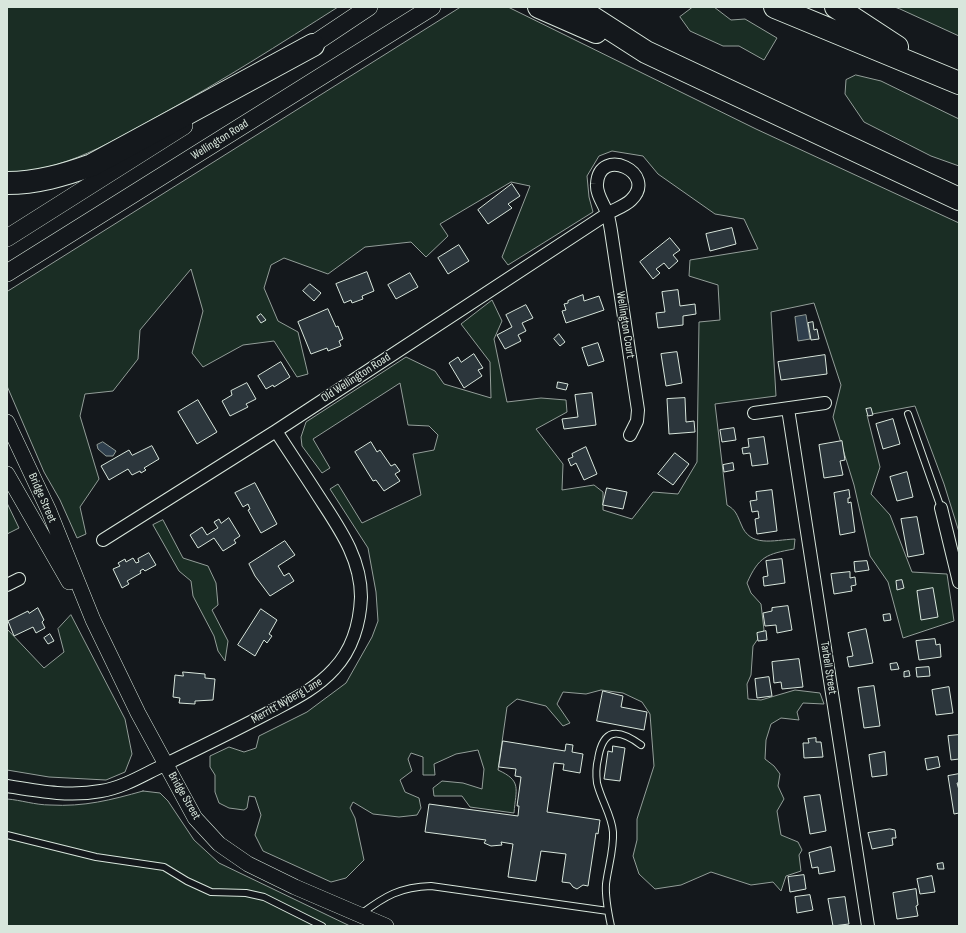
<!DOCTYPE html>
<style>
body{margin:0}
#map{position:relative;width:966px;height:933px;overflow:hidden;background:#14181c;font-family:"Sofia Sans Condensed",sans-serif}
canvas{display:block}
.frame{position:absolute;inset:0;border:8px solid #d8e6dc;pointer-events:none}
</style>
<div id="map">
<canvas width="966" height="933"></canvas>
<div class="frame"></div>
</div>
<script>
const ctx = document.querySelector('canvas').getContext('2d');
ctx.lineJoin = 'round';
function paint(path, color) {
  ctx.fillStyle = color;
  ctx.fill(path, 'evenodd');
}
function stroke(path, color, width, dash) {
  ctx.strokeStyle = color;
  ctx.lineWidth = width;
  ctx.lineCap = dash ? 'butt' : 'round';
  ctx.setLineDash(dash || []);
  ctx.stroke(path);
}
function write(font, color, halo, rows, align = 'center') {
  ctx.font = font + ' "Sofia Sans Condensed",sans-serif';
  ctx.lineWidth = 3;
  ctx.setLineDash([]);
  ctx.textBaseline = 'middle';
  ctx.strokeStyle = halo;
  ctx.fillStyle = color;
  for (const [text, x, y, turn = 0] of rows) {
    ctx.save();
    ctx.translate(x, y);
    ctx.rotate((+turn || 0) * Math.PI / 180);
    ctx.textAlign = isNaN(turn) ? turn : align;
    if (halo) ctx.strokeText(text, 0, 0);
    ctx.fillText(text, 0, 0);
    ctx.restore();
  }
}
const green = new Path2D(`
 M 7,7 L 338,7 C 280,44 222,81 162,114 C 115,140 62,173 7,172 Z
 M 461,7 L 508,7 L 756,129 L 959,223 L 959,532 L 944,484 L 915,406 L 867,415 L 880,467 L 871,494 L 890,515 L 912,572 L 947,574 L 954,621 L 903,638 L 888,582 L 870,556 L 854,485 L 833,417 L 841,385 L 814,303 L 771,312 L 776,396 L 715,404 L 727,505 C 736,510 737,515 741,524 C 750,548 773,540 795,539 L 794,549 C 767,554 759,556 747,583 L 751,593 L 761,604 L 764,630 L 753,646 L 751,675 L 747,684 L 748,699 L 761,700 L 795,690 L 820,693 L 824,704 L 803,703 L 797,712 L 799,720 L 781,718 L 771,724 L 766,740 L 765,759 L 774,766 L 780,774 L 778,786 L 784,799 L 777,811 L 781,835 L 798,842 L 802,850 L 799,855 L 801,871 L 786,876 L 781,891 L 773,882 L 751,885 L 711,872 L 681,885 L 655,889 L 639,874 L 633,856 L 637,840 L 637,819 L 654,766 L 650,714 L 642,702 L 623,693 L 601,690 L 586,694 L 563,692 L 557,704 L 570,723 L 563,726 L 546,706 L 517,699 L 507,707 L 498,770 C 522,781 516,788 514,813 L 470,807 L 462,796 L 434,796 L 433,788 L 442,781 L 463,783 L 482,789 L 484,769 L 478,750 L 456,754 L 434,764 L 435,775 L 423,775 L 423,757 L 411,753 L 408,759 L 412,771 L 400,780 L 405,792 L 419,798 L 421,808 L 417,815 L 399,817 L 373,814 L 353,802 L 350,808 L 355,818 L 364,860 L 346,878 L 331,882 L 263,851 L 255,835 L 261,815 L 255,797 L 249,796 L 247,808 L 244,810 L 229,808 L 219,803 L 215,792 L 215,775 L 210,767 L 210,756 L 229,747 L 244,752 L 256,748 L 259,736 L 307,712 L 346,683 L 372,637 L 378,621 L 376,592 L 368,548 L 330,489 L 338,484 L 362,523 L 421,495 L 413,454 L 434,450 L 438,435 L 429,426 L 408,425 L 400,383 L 313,439 L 330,468 L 322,473 L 302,446 L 301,437 L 306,422 L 406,357 L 435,371 L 444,384 L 491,398 L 490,362 L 461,324 L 492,300 L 502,321 L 494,339 L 507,402 L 541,398 L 566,400 L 567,412 L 536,429 L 563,464 L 562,490 L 594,485 L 603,492 L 603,510 L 632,519 L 653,492 L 678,494 L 697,462 L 699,322 L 720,320 L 718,285 L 689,276 L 690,260 L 758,249 L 744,219 L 715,214 L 658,174 L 643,156 L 612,151 L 599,156 L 587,176 L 589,197 L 593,212 L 508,265 L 502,257 L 530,186 L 511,182 L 440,224 L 448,236 L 426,257 L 411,242 L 365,247 L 328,274 L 284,258 L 271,265 L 264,288 L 278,321 L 298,332 L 308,374 L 297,377 L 274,341 L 243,345 L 203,367 L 192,353 L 203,311 L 191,269 L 140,330 L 138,359 L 113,391 L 85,394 L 80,416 L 99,479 L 80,507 L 86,534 L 77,538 L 60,500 L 44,472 L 7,386 L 7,292 Z
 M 693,7 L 714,7 L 731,20 L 745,19 L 777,38 L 764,60 L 739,46 L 723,46 L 690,31 L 680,17 Z
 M 895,7 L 959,7 L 959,36 L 900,9 Z
 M 856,75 L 881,81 L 959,119 L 959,166 L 931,156 L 864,122 L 845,94 L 846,80 Z
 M 7,503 L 19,528 L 7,534 Z
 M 163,520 L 183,558 L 208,566 L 216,583 L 218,605 L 212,610 L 228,641 L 225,661 L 218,651 L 214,636 L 193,596 L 191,581 L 179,571 L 153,525 Z
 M 71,615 L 125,719 L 132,754 L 125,772 L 106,780 L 49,777 L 7,770 L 7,629 L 44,668 L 64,652 L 58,629 Z
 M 143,791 L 160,793 L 168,801 L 194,840 L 219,863 L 350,926 L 7,926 L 7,799 C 21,800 35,805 50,805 C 84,807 111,800 143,791 Z`);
const water = new Path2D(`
 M 806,315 L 810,339 L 798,341 L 795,317 Z
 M 103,442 L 116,451 L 113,456 L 106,456 L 98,449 L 97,445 Z`);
const building = new Path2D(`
 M 512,184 L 520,196 L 508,204 L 512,208 L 488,224 L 478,210 Z
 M 732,228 L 736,244 L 710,251 L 706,234 Z
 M 670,238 L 680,250 L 673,255 L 678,261 L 669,269 L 664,263 L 656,269 L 660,273 L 653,279 L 640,262 Z
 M 459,245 L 469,261 L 448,274 L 438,258 Z
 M 367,272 L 374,291 L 362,296 L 363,299 L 352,303 L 351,300 L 344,303 L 336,284 Z
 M 410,273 L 418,287 L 396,299 L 388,285 Z
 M 310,284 L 321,293 L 314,301 L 303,291 Z
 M 678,290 L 680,306 L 695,304 L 696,314 L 683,316 L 683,325 L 658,328 L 656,313 L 665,312 L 662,292 Z
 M 583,295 L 584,301 L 599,296 L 604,310 L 566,323 L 562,311 L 566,310 L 564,304 L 568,303 L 568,301 Z
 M 526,305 L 533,318 L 522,323 L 526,331 L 518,335 L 521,341 L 505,349 L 497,335 L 512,327 L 506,315 Z
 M 328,309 L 336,327 L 338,326 L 343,339 L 339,341 L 341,346 L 328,351 L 327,348 L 311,354 L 298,322 Z
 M 261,314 L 266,320 L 261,323 L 257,317 Z
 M 813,322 L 814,330 L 817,329 L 819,339 L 811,340 L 808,323 Z
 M 559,334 L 565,342 L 560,346 L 554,339 Z
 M 598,343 L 604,361 L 588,366 L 582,348 Z
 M 677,352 L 682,383 L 666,386 L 661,354 Z
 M 474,354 L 483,368 L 478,370 L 482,376 L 464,388 L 449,363 L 458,357 L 461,362 Z
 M 825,355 L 827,374 L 781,380 L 778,362 Z
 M 281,362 L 290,377 L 274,387 L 273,385 L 266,389 L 258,376 Z
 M 558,382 L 568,384 L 566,390 L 557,388 Z
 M 247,383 L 256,399 L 246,404 L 248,407 L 230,416 L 222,401 L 232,395 L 231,391 Z
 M 592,393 L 596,425 L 564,429 L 562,419 L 578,417 L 575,395 Z
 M 685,398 L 686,422 L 694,421 L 695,432 L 669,434 L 667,399 Z
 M 198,400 L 217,432 L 197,444 L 178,412 Z
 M 871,408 L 873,415 L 868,416 L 866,409 Z
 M 893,419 L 900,444 L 883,449 L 876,424 Z
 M 734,428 L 736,440 L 722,442 L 720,430 Z
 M 764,437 L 768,464 L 752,466 L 750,453 L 743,454 L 742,448 L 749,447 L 748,439 Z
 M 842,441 L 845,460 L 840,461 L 843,475 L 824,478 L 819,445 Z
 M 371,442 L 377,452 L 380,450 L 391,466 L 395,464 L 400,471 L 395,474 L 400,481 L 384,491 L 376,480 L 373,481 L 355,452 Z
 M 152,446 L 159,459 L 144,468 L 146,470 L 141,473 L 140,471 L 132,475 L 128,469 L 109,480 L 101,466 L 129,450 L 132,455 Z
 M 586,447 L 597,474 L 584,480 L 576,463 L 571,466 L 568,459 L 573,457 L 572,454 Z
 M 675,453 L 689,464 L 673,485 L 658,474 Z
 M 733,463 L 734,470 L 724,472 L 723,465 Z
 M 907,472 L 913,497 L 897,501 L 890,477 Z
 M 255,483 L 277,524 L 261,533 L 248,510 L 250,509 L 248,504 L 243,507 L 235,493 Z
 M 607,488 L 627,492 L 623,509 L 603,505 Z
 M 772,490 L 777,531 L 757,534 L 755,519 L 759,518 L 758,511 L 752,512 L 750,501 L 757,500 L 756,492 Z
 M 849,490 L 850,498 L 848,498 L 848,503 L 851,502 L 855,532 L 840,535 L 834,493 Z
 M 917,517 L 924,554 L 908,557 L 901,519 Z
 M 229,518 L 240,536 L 234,540 L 236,543 L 223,551 L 214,538 L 198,548 L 190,535 L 202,527 L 207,535 L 218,528 L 214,522 L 219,519 L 221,523 Z
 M 285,541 L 295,555 L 278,566 L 284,576 L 289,573 L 294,581 L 270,596 L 255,576 L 249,564 Z
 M 149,553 L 156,565 L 145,571 L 143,569 L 140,571 L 141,573 L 127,581 L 129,584 L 122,588 L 113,569 L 120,566 L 118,563 L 125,559 L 126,562 L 133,558 L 136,563 L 139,562 L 138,559 Z
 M 782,559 L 785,583 L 764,586 L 763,577 L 768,576 L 766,561 Z
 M 867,561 L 869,570 L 855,572 L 854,562 Z
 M 850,572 L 850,578 L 855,577 L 856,585 L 851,586 L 852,591 L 834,594 L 831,574 Z
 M 902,580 L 904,588 L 897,590 L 896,581 Z
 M 933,588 L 938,617 L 921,620 L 917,591 Z
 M 788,606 L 792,630 L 777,633 L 776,625 L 765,626 L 763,613 L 772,611 L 772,608 Z
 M 38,608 L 44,620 L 42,622 L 45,628 L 36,633 L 33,627 L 14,636 L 8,621 L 28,611 L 29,613 Z
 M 261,609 L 277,620 L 269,634 L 272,636 L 267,643 L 264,640 L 255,656 L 238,645 Z
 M 890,614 L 891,620 L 884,621 L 883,615 Z
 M 866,629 L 873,663 L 849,667 L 847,657 L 853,656 L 848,633 Z
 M 766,631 L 767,640 L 758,641 L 757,633 Z
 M 50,634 L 54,641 L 48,644 L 44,638 Z
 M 935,639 L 936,645 L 940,644 L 941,657 L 919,660 L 916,641 Z
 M 799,659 L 803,687 L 782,689 L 781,682 L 774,683 L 772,662 Z
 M 897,663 L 899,669 L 891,670 L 890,664 Z
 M 929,667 L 930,676 L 917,677 L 916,668 Z
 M 909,671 L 910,676 L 904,677 L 904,672 Z
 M 183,672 L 205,674 L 205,678 L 215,679 L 213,700 L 195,701 L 195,704 L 179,703 L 180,698 L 173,697 L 175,675 L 183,676 Z
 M 769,677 L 772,696 L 757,698 L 755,679 Z
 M 874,686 L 880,726 L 864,728 L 858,688 Z
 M 949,687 L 953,713 L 936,715 L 932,690 Z
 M 603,691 L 623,696 L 621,707 L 647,712 L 644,730 L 597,721 Z
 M 959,735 L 959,759 L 951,760 L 948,736 Z
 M 816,738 L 816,742 L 821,742 L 823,757 L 804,758 L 803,743 L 809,743 L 808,739 Z
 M 503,741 L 565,751 L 566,744 L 573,745 L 572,752 L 583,754 L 580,773 L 563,770 L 564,764 L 554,763 L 547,812 L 600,820 L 598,834 L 596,833 L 588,886 L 583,885 L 577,889 L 573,887 L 570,883 L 562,882 L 566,854 L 541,851 L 536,881 L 508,877 L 513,844 L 501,842 L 502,845 L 491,846 L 484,843 L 486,840 L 425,832 L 429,804 L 518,816 L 519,806 L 517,806 L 521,777 L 515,776 L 516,769 L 499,767 Z
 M 613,746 L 625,748 L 620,781 L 604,779 L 608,751 L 612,752 Z
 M 885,752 L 887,775 L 872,777 L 869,755 Z
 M 938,757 L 940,767 L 927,770 L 925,759 Z
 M 959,774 L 959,783 L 957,783 L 959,790 L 959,813 L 954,814 L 948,776 Z
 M 820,795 L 826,831 L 810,834 L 804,797 Z
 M 890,829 L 895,830 L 896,838 L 892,838 L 893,845 L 872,849 L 868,833 Z
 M 831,847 L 835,871 L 819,874 L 818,867 L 812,868 L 809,853 Z
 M 943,863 L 944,869 L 938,869 L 937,864 Z
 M 804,875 L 806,889 L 790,892 L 788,877 Z
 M 932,876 L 935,892 L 920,894 L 917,879 Z
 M 916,889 L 918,905 L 916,906 L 918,916 L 897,919 L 893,893 Z
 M 810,895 L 813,910 L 797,913 L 795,897 Z
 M 845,897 L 849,924 L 833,926 L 828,899 Z`);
const service = new Path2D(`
 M 908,414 L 941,508
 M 7,835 L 96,857 L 164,867 L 187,881 L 211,892 L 246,893 L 264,897 L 322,926
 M 361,914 C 385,896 400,887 431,886 L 608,911
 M 611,926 C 608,912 605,898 606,884 C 608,867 614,850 613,832 C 612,816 601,800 597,783 C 596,775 596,767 598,759 C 603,728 618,728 641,745`);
const minor = new Path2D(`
 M 788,409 L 868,926
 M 754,413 L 825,403
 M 941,508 L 959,582
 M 103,540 L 276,431 L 607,214 C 615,209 625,206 631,200 C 659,173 599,145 597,184 C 596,194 604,204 607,213 C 609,218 610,225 611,231 L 638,410 L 637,421 L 630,435
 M 7,585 L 19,579
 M 7,786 C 38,791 69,797 101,791 C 122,788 143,775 162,766 C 197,749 232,732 266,714 C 290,701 315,690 334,669 C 352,650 360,623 361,597 C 361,558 339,528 319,497 C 305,475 290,453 276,431`);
const tertiary = new Path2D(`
 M 7,422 L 49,511 L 93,620 L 138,713 L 195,818 L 219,844 L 248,864 L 295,887 L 386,926
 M 7,474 L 69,582`);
const secondary = new Path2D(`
 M 303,51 L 369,7
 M 7,238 L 184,126
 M 7,273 L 432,7`);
const motorway = new Path2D(`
 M 539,7 L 596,32
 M 576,7 L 646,52 L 959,199
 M 775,7 L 959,83
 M 836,7 L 897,47
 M 7,183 C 37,183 64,175 92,165 L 313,45`);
const streetNames = [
 ["Wellington Road",220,140,-32],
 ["Wellington Court",625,325,81],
 ["Old Wellington Road",356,378,-33],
 ["Bridge Street",42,498,66],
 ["Tarbell Street",828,668,81],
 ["Merritt Nyberg Lane",287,701,-30],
 ["Bridge Street",184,796,60]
];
paint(green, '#1a2d24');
stroke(green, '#939e99', 1);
paint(water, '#2f3f4d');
stroke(water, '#939e99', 1);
paint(building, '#2c363c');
stroke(building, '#d8e6dc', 1);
stroke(service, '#d8e6dc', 8);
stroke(minor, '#d8e6dc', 14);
stroke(tertiary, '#d8e6dc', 16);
stroke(secondary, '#d8e6dc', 18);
stroke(motorway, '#d8e6dc', 24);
stroke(service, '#14181c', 6);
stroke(minor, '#14181c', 12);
stroke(tertiary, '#14181c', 15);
stroke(secondary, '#14181c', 17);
stroke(motorway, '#14181c', 22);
write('12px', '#d8e6dc', '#14181c', streetNames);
</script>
